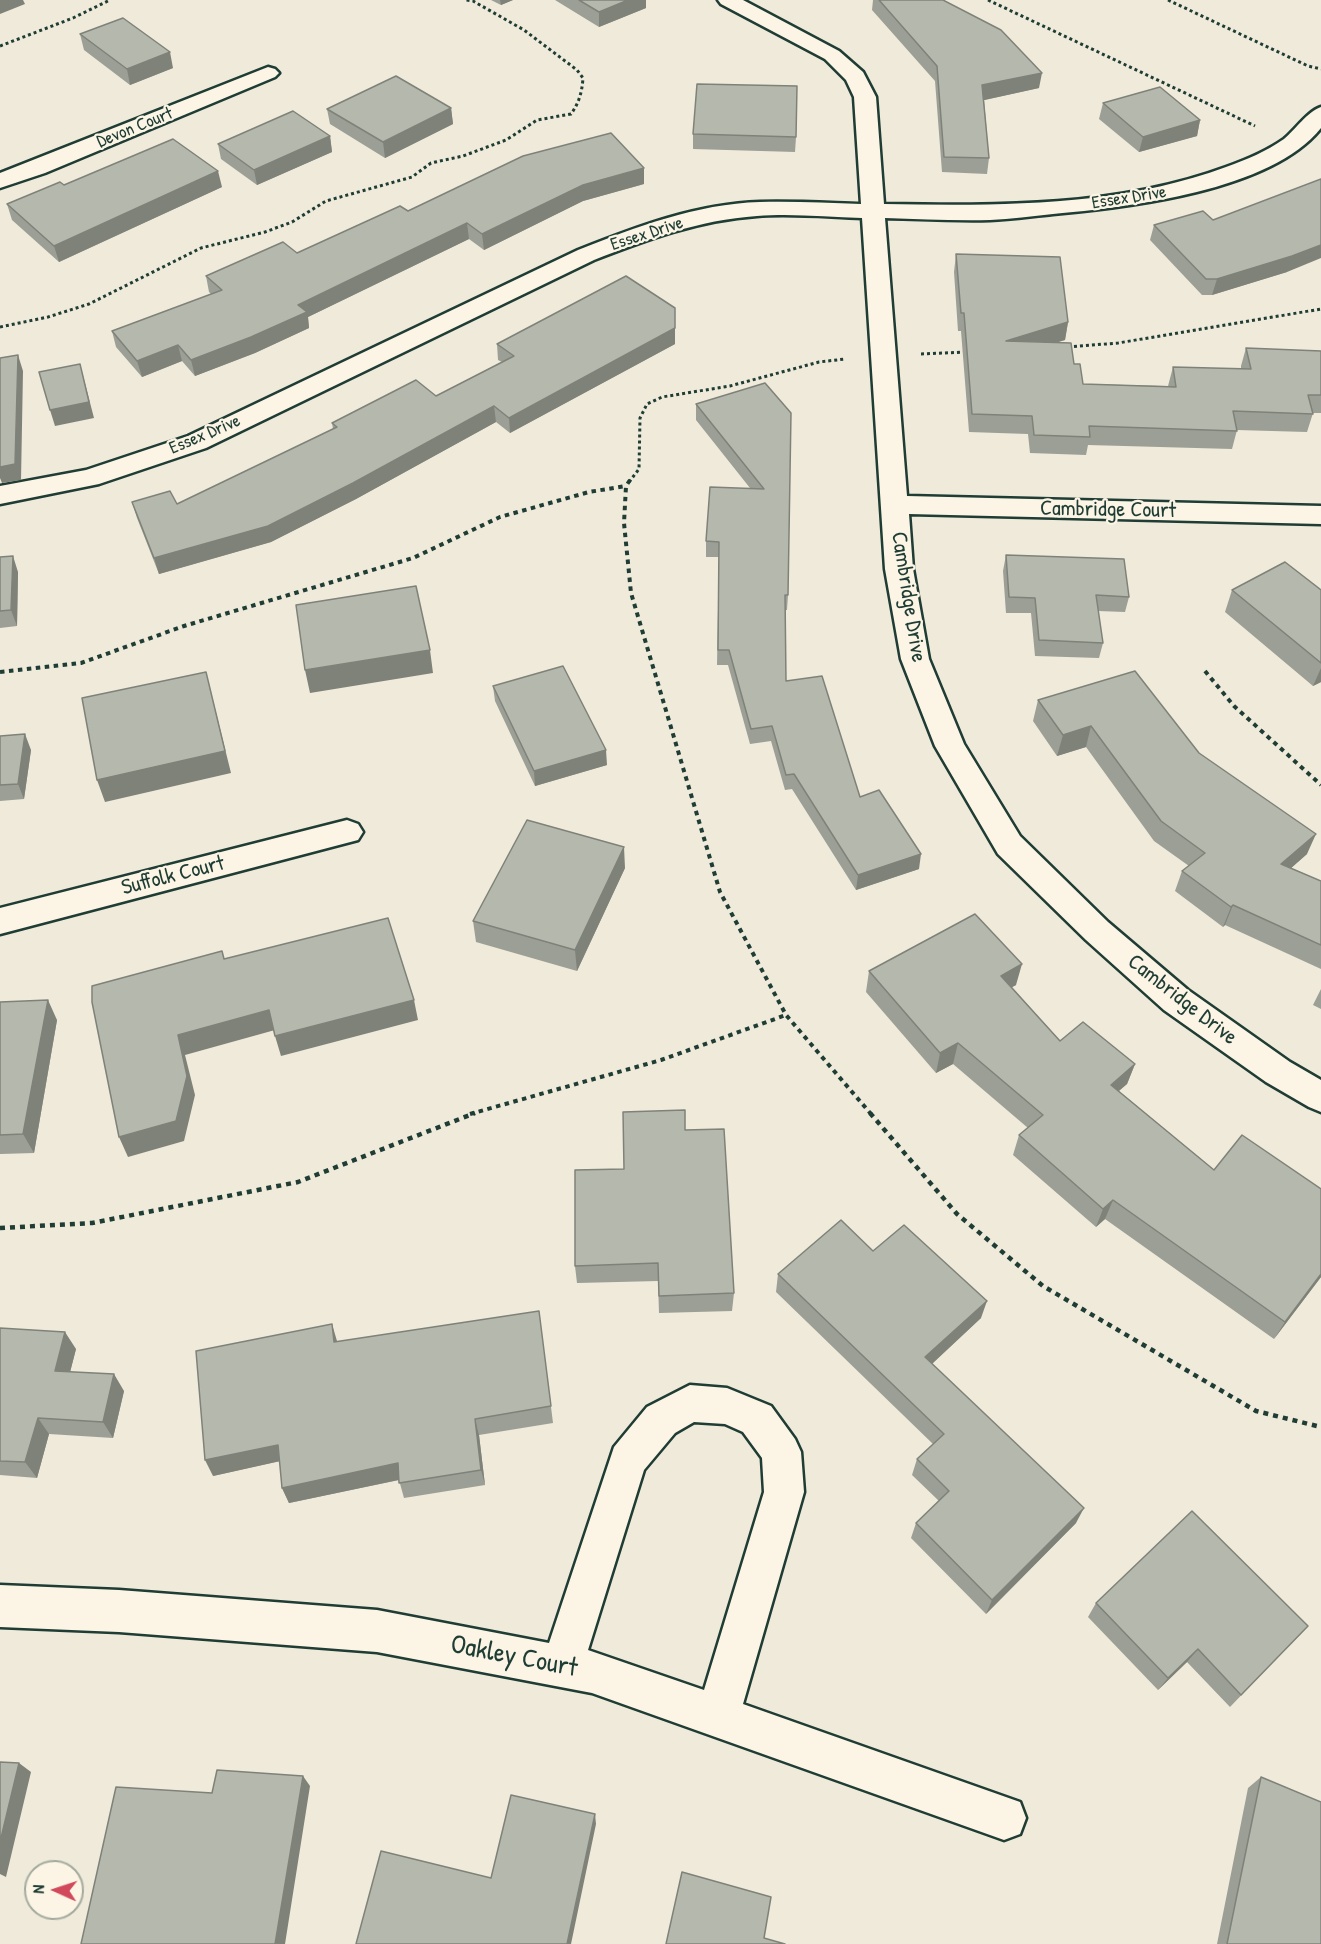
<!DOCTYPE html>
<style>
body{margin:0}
#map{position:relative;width:1321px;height:1944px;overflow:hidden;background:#efeada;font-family:"Patrick Hand",sans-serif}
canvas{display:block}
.north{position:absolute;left:24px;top:1860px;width:60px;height:60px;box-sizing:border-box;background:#fcf5e5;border:2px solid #a4ab9e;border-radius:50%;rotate:273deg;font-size:16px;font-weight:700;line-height:24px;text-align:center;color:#1f3d34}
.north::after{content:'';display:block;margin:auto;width:21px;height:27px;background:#d1495b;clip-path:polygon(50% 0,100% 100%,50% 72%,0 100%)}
</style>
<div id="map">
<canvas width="1321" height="1944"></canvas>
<div class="north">N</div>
</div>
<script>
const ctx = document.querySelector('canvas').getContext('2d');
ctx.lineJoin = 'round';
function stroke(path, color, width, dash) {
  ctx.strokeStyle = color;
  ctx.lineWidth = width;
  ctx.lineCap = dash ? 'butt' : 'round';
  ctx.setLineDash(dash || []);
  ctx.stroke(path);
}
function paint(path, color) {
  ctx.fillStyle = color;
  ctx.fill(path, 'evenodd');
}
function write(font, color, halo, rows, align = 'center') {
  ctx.font = font + ' "Patrick Hand",sans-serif';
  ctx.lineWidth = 4.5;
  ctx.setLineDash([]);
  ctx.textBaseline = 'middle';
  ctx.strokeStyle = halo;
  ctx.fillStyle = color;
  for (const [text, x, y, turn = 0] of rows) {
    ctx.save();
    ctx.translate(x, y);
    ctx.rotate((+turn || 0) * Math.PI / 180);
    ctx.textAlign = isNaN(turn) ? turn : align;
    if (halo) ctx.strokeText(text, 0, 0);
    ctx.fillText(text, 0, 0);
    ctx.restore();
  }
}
const pathFar2 = new Path2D(`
 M 988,0 L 1255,126
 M 1168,0 L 1308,66 L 1321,69
 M 0,46 L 73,18 L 110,0
 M 0,327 L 48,317 L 89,304 L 201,248 L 265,232 L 292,222 L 326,201 L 412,177 L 431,163 L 463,156 L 506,140 L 537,120 L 571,114 C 579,103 582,92 583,78 L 577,70 L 524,30 L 473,1 L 466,0
 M 1068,347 L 1118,343 L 1321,309
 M 921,354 L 967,352
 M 629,482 L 639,469 L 640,418 L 647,404 L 662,397 L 730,386 L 819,362 L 845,359`);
const pathFar1 = new Path2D(`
 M 630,480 L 626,486 L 624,523 L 631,593 L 720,892 L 786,1015 L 871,1114
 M 1205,671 L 1234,706 L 1321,785
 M 0,672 L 81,663 L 184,626 L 413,558 L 500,517 L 589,492 L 626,486
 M 470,1114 L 661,1060 L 786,1015`);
const path = new Path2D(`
 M 870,1113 L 957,1214 L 1043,1286 L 1256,1411 L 1321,1427
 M 0,1228 L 92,1223 L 298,1182 L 475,1113`);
const street = new Path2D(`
 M 718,0 L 743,0 L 839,51 L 863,72 L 876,97 L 884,204 C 998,206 1118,207 1226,167 C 1246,160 1267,151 1284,139 C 1295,130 1308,111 1321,107 L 1321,128 C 1271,191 1129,207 1053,214 C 1032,216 1011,219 990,220 C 955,221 920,219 885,218 L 907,496 L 1321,506 L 1321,524 L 909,514 L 913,569 L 929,659 L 964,744 L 1020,836 L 1108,922 L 1188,990 L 1290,1062 L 1321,1080 L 1321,1112 L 1309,1107 L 1266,1082 L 1164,1010 L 1086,940 L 998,854 L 935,746 L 901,659 L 885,569 L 862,218 C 828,217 791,213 757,216 C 699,220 648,239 594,260 L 206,448 L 99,484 L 0,504 L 0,486 L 86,470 L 188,436 L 578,250 C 636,227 696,204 760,202 C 793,201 828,203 861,204 L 854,97 L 846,80 L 825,59 L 721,4 Z
 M 268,67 L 275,69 L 279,73 L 275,77 L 45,173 L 0,188 L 0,173 Z
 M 347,820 L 358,824 L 363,832 L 358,840 L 0,934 L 0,908 Z
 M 690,1385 L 727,1388 L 771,1406 L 795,1439 L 801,1452 L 804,1492 L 743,1704 L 1020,1802 L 1026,1818 L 1020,1834 L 1004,1840 L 592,1693 L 377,1652 L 119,1632 L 0,1627 L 0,1585 L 119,1590 L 377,1610 L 549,1643 L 614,1447 L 647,1407 ZM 694,1422 L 725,1424 L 743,1432 L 762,1458 L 764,1492 L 704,1690 L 588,1650 L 644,1470 L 675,1433 Z`);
const wall = new Path2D(`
 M 491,0 L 513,0 L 501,5 Z
 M 555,0 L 646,0 L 646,8 L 599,27 Z
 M 873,0 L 943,0 L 1039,88 L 984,100 L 989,158 L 987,174 L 942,172 L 935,81 L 872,10 Z
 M 80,34 L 173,68 L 130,85 L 84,50 Z
 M 1103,103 L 1200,120 L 1197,136 L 1139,152 L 1099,119 Z
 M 451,108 L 453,124 L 385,158 L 330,124 L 327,109 Z
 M 693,134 L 796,137 L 795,152 L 693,149 Z
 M 330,136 L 332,152 L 257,185 L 221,159 L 218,144 Z
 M 644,184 L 583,201 L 484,250 L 469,239 L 308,317 L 309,328 L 255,353 L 195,376 L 182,361 L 142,377 L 116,347 L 112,331 L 211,294 L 209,292 L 206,276 L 297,253 L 408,211 Z
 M 64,185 L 222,187 L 59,262 L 12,220 L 7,204 Z
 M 1213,220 L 1287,272 L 1212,295 L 1202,295 L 1150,240 L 1154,225 Z
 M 956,254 L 1068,322 L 1065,340 L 1057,342 L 1074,364 L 1083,384 L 1168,386 L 1173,367 L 1241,369 L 1241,366 L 1246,348 L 1321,351 L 1321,413 L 1313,413 L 1307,432 L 1237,430 L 1232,449 L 1088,445 L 1086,455 L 1030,453 L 1028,434 L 969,432 L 961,331 L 958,331 L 954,272 Z
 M 497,344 L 675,344 L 510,433 L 496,422 L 356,499 L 271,542 L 159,574 L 137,518 L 132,502 L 177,504 L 333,429 L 332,423 L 436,396 L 502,362 L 498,360 Z
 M 765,383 L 788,595 L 787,610 L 786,610 L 786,681 L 860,797 L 919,869 L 856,890 L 792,789 L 785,790 L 771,741 L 750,744 L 728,665 L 717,665 L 719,557 L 706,557 L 706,541 L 750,488 L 696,420 L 696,404 Z
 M 1006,555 L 1129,597 L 1125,612 L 1098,611 L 1103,643 L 1099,658 L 1035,656 L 1031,613 L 1006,613 L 1003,571 Z
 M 0,557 L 18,572 L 17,626 L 0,628 Z
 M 1232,590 L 1321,590 L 1321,682 L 1313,686 L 1225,612 Z
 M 493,686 L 607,765 L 535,786 L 495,701 Z
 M 1038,700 L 1199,753 L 1307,854 L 1291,868 L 1321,881 L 1321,969 L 1225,925 L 1223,927 L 1175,891 L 1182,871 L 1189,866 L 1154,841 L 1086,747 L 1057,756 L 1033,721 Z
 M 0,736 L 31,750 L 24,799 L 0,801 Z
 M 625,868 L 577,971 L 476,942 L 473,921 Z
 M 869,971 L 1016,985 L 1012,987 L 1060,1041 L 1135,1064 L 1127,1084 L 1119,1091 L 1214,1170 L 1321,1189 L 1321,1277 L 1274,1339 L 1105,1219 L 1096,1227 L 1013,1155 L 1019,1135 L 1028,1128 L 953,1064 L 936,1073 L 866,992 Z
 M 1321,989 L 1321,1009 L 1313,1005 Z
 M 0,1002 L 57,1020 L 34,1153 L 0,1154 Z
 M 685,1130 L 734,1293 L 732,1311 L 659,1313 L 658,1281 L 577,1283 L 575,1266 L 624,1169 Z
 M 873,1251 L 981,1318 L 932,1364 L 1076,1523 L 986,1614 L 911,1538 L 916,1523 L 939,1501 L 912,1475 L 917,1459 L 933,1444 L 776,1292 L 778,1274 Z
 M 539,1311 L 553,1423 L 479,1435 L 485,1485 L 404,1498 L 399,1480 L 289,1503 L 282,1488 L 280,1461 L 213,1476 L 337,1342 Z
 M 0,1328 L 76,1349 L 70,1372 L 124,1391 L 113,1438 L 49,1434 L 37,1478 L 0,1475 Z
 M 1096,1603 L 1308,1626 L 1230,1707 L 1187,1662 L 1158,1690 L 1088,1617 Z
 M 1261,1777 L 1321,1944 L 1217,1944 L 1248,1788 Z`);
const shadedWall = new Path2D(`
 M 0,0 L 23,0 L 25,4 L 0,14 Z
 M 500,0 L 513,0 L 501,5 Z
 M 628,0 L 646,0 L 646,8 L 599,27 L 599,12 Z
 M 170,52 L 173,68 L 130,85 L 127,69 Z
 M 1042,73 L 1039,88 L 980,101 L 982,85 Z
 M 451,108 L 453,124 L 385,158 L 383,142 Z
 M 1200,120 L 1197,136 L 1139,152 L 1143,137 Z
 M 330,136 L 332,152 L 257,185 L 254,170 Z
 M 644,168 L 644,184 L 583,201 L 484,250 L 482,234 L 583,185 Z
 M 218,171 L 222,187 L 59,262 L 54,246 Z
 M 467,223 L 469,239 L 308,317 L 309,328 L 255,353 L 195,376 L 191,360 L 298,305 Z
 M 1321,245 L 1321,258 L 1287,272 L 1212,295 L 1217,279 Z
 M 1068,322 L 1065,340 L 1003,359 L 1006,341 Z
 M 675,328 L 675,344 L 510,433 L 509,418 Z
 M 178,345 L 182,361 L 142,377 L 137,361 Z
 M 18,355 L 23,371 L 21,480 L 2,483 L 0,478 L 0,467 Z
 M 80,364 L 94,418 L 55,426 L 50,410 Z
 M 494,406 L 496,422 L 356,499 L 271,542 L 159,574 L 154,558 Z
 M 13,556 L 18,572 L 17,626 L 11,610 Z
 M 430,650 L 433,673 L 310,693 L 305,670 Z
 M 1321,668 L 1321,682 L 1313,686 Z
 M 206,672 L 231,773 L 105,802 L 97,780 Z
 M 1091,726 L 1086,747 L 1057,756 L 1063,735 Z
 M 25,734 L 31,750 L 24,799 L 18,784 Z
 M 606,750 L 607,765 L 535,786 L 534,771 Z
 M 1316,834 L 1307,854 L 1273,884 L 1281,864 Z
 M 624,847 L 625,868 L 577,971 L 575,950 Z
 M 921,854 L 919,869 L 856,890 L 858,875 Z
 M 1233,905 L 1225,925 L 1223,927 L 1231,907 Z
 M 1022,964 L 1016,985 L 996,996 L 1001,976 Z
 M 48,1000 L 57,1020 L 34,1153 L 23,1134 Z
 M 414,1000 L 418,1020 L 281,1056 L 275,1036 Z
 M 269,1010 L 275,1030 L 185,1055 L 195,1095 L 184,1141 L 128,1157 L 119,1137 L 178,1035 Z
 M 958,1043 L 953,1064 L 936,1073 L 940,1053 Z
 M 1135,1064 L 1127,1084 L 1103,1104 L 1111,1085 Z
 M 1113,1200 L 1105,1219 L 1096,1227 L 1103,1209 Z
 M 1321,1274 L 1321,1277 L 1274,1339 L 1285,1322 Z
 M 987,1301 L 981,1318 L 921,1374 L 925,1357 Z
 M 332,1324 L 337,1341 L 340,1359 L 334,1342 Z
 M 65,1332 L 76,1349 L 66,1388 L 55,1371 Z
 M 114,1374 L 124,1391 L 113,1438 L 103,1422 Z
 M 38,1418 L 49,1434 L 37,1478 L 25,1462 Z
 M 475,1419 L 479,1435 L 485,1485 L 481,1470 Z
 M 278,1445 L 285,1460 L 213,1476 L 205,1460 Z
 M 398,1463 L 403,1479 L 289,1503 L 282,1488 Z
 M 1084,1508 L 1076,1523 L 986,1614 L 992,1600 Z
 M 1198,1649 L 1187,1662 L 1158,1690 L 1168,1678 Z
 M 19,1763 L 31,1772 L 6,1877 L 0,1874 L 0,1842 Z
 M 303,1776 L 310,1786 L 285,1944 L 275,1944 Z
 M 595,1814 L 596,1824 L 571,1944 L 567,1944 Z`);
const building = new Path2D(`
 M 579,0 L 628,0 L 599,12 Z
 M 879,0 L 943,0 L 1001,30 L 1042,73 L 982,85 L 989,158 L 944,157 L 937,66 Z
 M 123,18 L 170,52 L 127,69 L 80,34 Z
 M 396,76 L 451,108 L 383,142 L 327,109 Z
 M 697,84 L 797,86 L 796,137 L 693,134 Z
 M 1160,87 L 1200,120 L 1143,137 L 1103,103 Z
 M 293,111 L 330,136 L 254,170 L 218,144 Z
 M 611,133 L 644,168 L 583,185 L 482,234 L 467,223 L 298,305 L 307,312 L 251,337 L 191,360 L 178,345 L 137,361 L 112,331 L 222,290 L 206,276 L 283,242 L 297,253 L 400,206 L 408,211 L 523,156 Z
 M 173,139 L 218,171 L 54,246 L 7,204 L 60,182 L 64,185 Z
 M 1321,179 L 1321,245 L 1292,256 L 1217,279 L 1206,279 L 1154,225 L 1203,211 L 1213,220 Z
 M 956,254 L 1060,257 L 1068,322 L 1006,341 L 1071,343 L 1074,364 L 1080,364 L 1083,384 L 1176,387 L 1173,367 L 1251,369 L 1246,348 L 1321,351 L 1321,395 L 1308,395 L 1313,414 L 1233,411 L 1237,431 L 1089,426 L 1090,437 L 1034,435 L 1032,416 L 972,414 L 964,313 L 961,313 Z
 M 626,276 L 675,308 L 675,328 L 509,418 L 494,406 L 353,483 L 268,526 L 154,558 L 132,502 L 170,491 L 177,504 L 337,427 L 332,423 L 416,380 L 436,396 L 514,356 L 497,344 Z
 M 18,355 L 15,464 L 0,467 L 0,358 Z
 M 80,364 L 89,402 L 50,410 L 39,372 Z
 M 765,383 L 791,413 L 788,595 L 785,595 L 786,681 L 822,676 L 860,797 L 879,790 L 921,854 L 858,875 L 794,774 L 786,775 L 772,726 L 751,729 L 729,650 L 718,650 L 719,542 L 706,541 L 710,487 L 764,489 L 696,404 Z
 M 1006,555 L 1124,559 L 1129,597 L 1096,595 L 1103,643 L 1039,640 L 1035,598 L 1009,597 Z
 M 13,556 L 11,610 L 0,611 L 0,557 Z
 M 1285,562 L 1321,590 L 1321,663 L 1232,590 Z
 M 416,586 L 430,650 L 305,670 L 296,605 Z
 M 563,666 L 606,750 L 534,771 L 493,686 Z
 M 1135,671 L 1199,753 L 1316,834 L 1281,864 L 1321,881 L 1321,945 L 1233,905 L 1231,907 L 1182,871 L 1205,853 L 1161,821 L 1091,726 L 1063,735 L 1038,700 Z
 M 206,672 L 225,751 L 97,780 L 82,698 Z
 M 25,734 L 18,784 L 0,785 L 0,736 Z
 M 527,820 L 624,847 L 575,950 L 473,921 Z
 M 975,914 L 1022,964 L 1001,976 L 1060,1041 L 1083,1022 L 1135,1064 L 1111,1085 L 1214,1170 L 1242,1135 L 1321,1189 L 1321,1274 L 1285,1322 L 1113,1200 L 1103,1209 L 1019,1135 L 1043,1115 L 958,1043 L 940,1053 L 869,971 Z
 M 388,918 L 414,1000 L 275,1036 L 269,1010 L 178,1035 L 187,1076 L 176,1121 L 119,1137 L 92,1002 L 92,986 L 222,951 L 224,959 Z
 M 48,1000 L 23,1134 L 0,1135 L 0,1002 Z
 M 685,1110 L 685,1130 L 724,1129 L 734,1293 L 659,1296 L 658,1263 L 575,1266 L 575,1170 L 624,1169 L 623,1112 Z
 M 841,1220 L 873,1251 L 904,1225 L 987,1301 L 925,1357 L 1084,1508 L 992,1600 L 916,1523 L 949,1491 L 917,1459 L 944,1434 L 778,1274 Z
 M 539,1311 L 551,1406 L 475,1419 L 481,1470 L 399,1483 L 398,1463 L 282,1488 L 278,1445 L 205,1460 L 196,1351 L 332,1324 L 334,1342 Z
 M 0,1328 L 65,1332 L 55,1371 L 114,1374 L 103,1422 L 38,1418 L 25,1462 L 0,1461 Z
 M 1192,1511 L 1308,1626 L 1241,1695 L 1198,1649 L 1168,1678 L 1096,1603 Z
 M 0,1762 L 19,1763 L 0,1842 Z
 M 217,1770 L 303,1776 L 275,1944 L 81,1944 L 116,1787 L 212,1793 Z
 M 1261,1777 L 1321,1802 L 1321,1944 L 1227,1944 Z
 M 511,1795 L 595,1814 L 567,1944 L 356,1944 L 381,1851 L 491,1878 Z
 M 682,1872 L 771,1897 L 764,1938 L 785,1944 L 666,1944 Z`);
const farStreetnames = [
 ["Devon Court",135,128,-22],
 ["Essex Drive",1129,198,-9],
 ["Essex Drive",647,234,-18],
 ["Essex Drive",205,435,-23]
];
const streetNames = [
 ["Cambridge Court",1108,510,1],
 ["Cambridge Drive",908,597,81],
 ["Suffolk Court",173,876,-14],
 ["Cambridge Drive",1182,1000,38]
];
const nearStreetnames = [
 ["Oakley Court",514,1657,11]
];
stroke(street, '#1f3d34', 5);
stroke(pathFar2, '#1f3d34', 3, [3, 3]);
stroke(pathFar1, '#1f3d34', 4, [4.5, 4.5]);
stroke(path, '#1f3d34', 4.5, [5, 5]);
paint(street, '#fcf5e5');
paint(wall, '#9c9f95');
paint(shadedWall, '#7f8279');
paint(building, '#b5b9ad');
stroke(building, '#7f8279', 1.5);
write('18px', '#1f3d34', '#fcf5e5', farStreetnames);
write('22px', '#1f3d34', '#fcf5e5', streetNames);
write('27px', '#1f3d34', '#fcf5e5', nearStreetnames);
</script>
